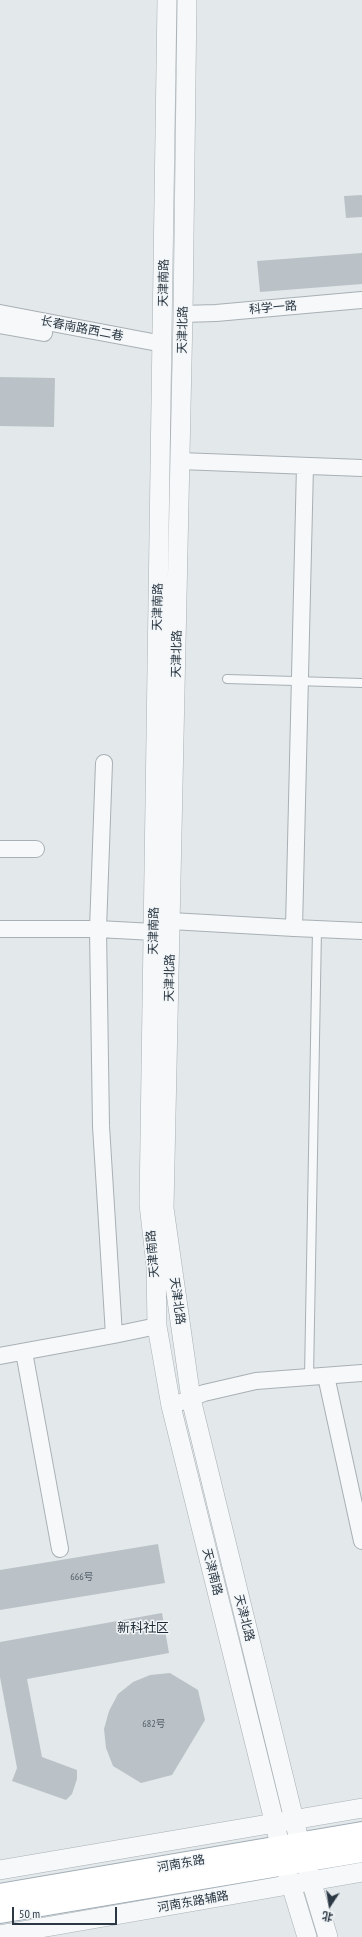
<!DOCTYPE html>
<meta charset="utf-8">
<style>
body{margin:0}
#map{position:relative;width:362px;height:1937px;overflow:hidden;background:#e3e8eb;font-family:"PT Sans Narrow","Noto Sans SC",sans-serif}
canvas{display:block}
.north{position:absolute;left:310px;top:1885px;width:40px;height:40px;-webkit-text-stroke:3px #f3f6f8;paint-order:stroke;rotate:192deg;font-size:11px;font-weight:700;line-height:16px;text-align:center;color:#2b3843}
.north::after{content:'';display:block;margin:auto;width:14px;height:18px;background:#2b3843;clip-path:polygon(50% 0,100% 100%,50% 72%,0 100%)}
.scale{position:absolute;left:12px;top:1907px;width:105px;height:18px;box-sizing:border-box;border:2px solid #2b3843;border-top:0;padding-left:5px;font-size:12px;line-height:14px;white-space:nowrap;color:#2b3843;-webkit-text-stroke:3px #f3f6f8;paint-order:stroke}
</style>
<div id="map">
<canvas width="362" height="1937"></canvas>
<div class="north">北</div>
<div class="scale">50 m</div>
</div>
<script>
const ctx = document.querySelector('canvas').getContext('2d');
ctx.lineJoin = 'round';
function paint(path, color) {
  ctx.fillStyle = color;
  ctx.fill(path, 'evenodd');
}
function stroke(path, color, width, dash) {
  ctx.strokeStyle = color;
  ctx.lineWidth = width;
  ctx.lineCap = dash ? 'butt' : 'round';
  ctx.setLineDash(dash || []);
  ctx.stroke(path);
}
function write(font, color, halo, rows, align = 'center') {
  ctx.font = font + ' "PT Sans Narrow","Noto Sans SC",sans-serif';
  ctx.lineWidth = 3;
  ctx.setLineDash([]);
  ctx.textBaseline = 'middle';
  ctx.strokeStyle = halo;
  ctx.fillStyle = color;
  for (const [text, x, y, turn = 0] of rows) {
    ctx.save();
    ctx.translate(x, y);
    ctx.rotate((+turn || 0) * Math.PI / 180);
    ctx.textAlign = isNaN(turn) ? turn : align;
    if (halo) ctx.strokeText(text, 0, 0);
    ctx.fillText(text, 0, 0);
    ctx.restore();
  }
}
const building = new Path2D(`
 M 362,195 L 362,217 L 346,218 L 344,196 Z
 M 362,253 L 362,284 L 260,292 L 257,261 Z
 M 0,377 L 55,378 L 54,427 L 0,426 Z
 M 158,1544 L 165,1583 L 0,1610 L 0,1570 Z
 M 162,1613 L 169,1653 L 27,1679 L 42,1757 L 77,1770 L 77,1779 L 72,1794 L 66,1800 L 12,1781 L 17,1768 L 0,1677 L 0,1642 Z
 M 170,1673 L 198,1690 L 205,1720 L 172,1775 L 141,1783 L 113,1766 L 106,1748 L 104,1729 L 109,1711 L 118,1694 L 133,1682 L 150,1675 Z`);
const service = new Path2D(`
 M 227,679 L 362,683
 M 309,1377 L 317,929`);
const minor = new Path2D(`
 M 0,313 L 163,344
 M 183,314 L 216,313 L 362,300
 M 0,325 L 44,333
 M 180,461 L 362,468
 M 104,763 L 98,929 L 101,1126 L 114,1335
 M 0,849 L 36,849
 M 171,921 L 294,928 L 305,466
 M 294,928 L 362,931
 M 0,929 L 98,929 L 154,932
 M 24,1352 L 60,1549
 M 0,1356 L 114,1335 L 157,1326
 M 326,1376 L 362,1541
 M 171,1406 L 204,1393 L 256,1381 L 362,1373`);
const tertiary = new Path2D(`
 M 167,0 L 149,1204 L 156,1266 L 157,1326 L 171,1406 L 285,1865 L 307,1937
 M 187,0 L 183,314 L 164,1208 L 191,1399 L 300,1844 L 328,1937
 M 0,1870 L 362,1808
 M 0,1935 L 362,1872`);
const primary = new Path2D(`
 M 0,1895 L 362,1833
 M 0,1912 L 362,1851`);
const numberNames = [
 ["666号",82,1577],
 ["682号",154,1724]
];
const streetNames = [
 ["天津南路",164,283,-89],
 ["科学一路",273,308,-5],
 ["长春南路西二巷",82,329,11],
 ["天津北路",183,330,-89],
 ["天津南路",158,607,-89],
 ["天津北路",177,654,-89],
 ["天津南路",154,931,-89],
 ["天津北路",170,978,-89],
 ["天津南路",153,1254,-95],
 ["天津北路",177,1301,82],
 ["天津南路",212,1572,76],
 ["天津北路",244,1618,76],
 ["河南东路",181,1864,-10],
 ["河南东路辅路",193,1902,-10]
];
const neighbourhoodNames = [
 ["新科社区",143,1628]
];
paint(building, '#bac2c8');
stroke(service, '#a8b0b5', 10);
stroke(minor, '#a8b0b5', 18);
stroke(tertiary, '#a8b0b5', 20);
stroke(primary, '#a2aeb7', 24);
stroke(service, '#f6f8f9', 8);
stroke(minor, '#f6f8f9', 16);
stroke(tertiary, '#f6f8f9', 19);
stroke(primary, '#fff', 22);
write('10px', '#4f5a64', null, numberNames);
write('12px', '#2b3843', '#f3f6f8', streetNames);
write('13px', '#1d2934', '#f3f6f8', neighbourhoodNames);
</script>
